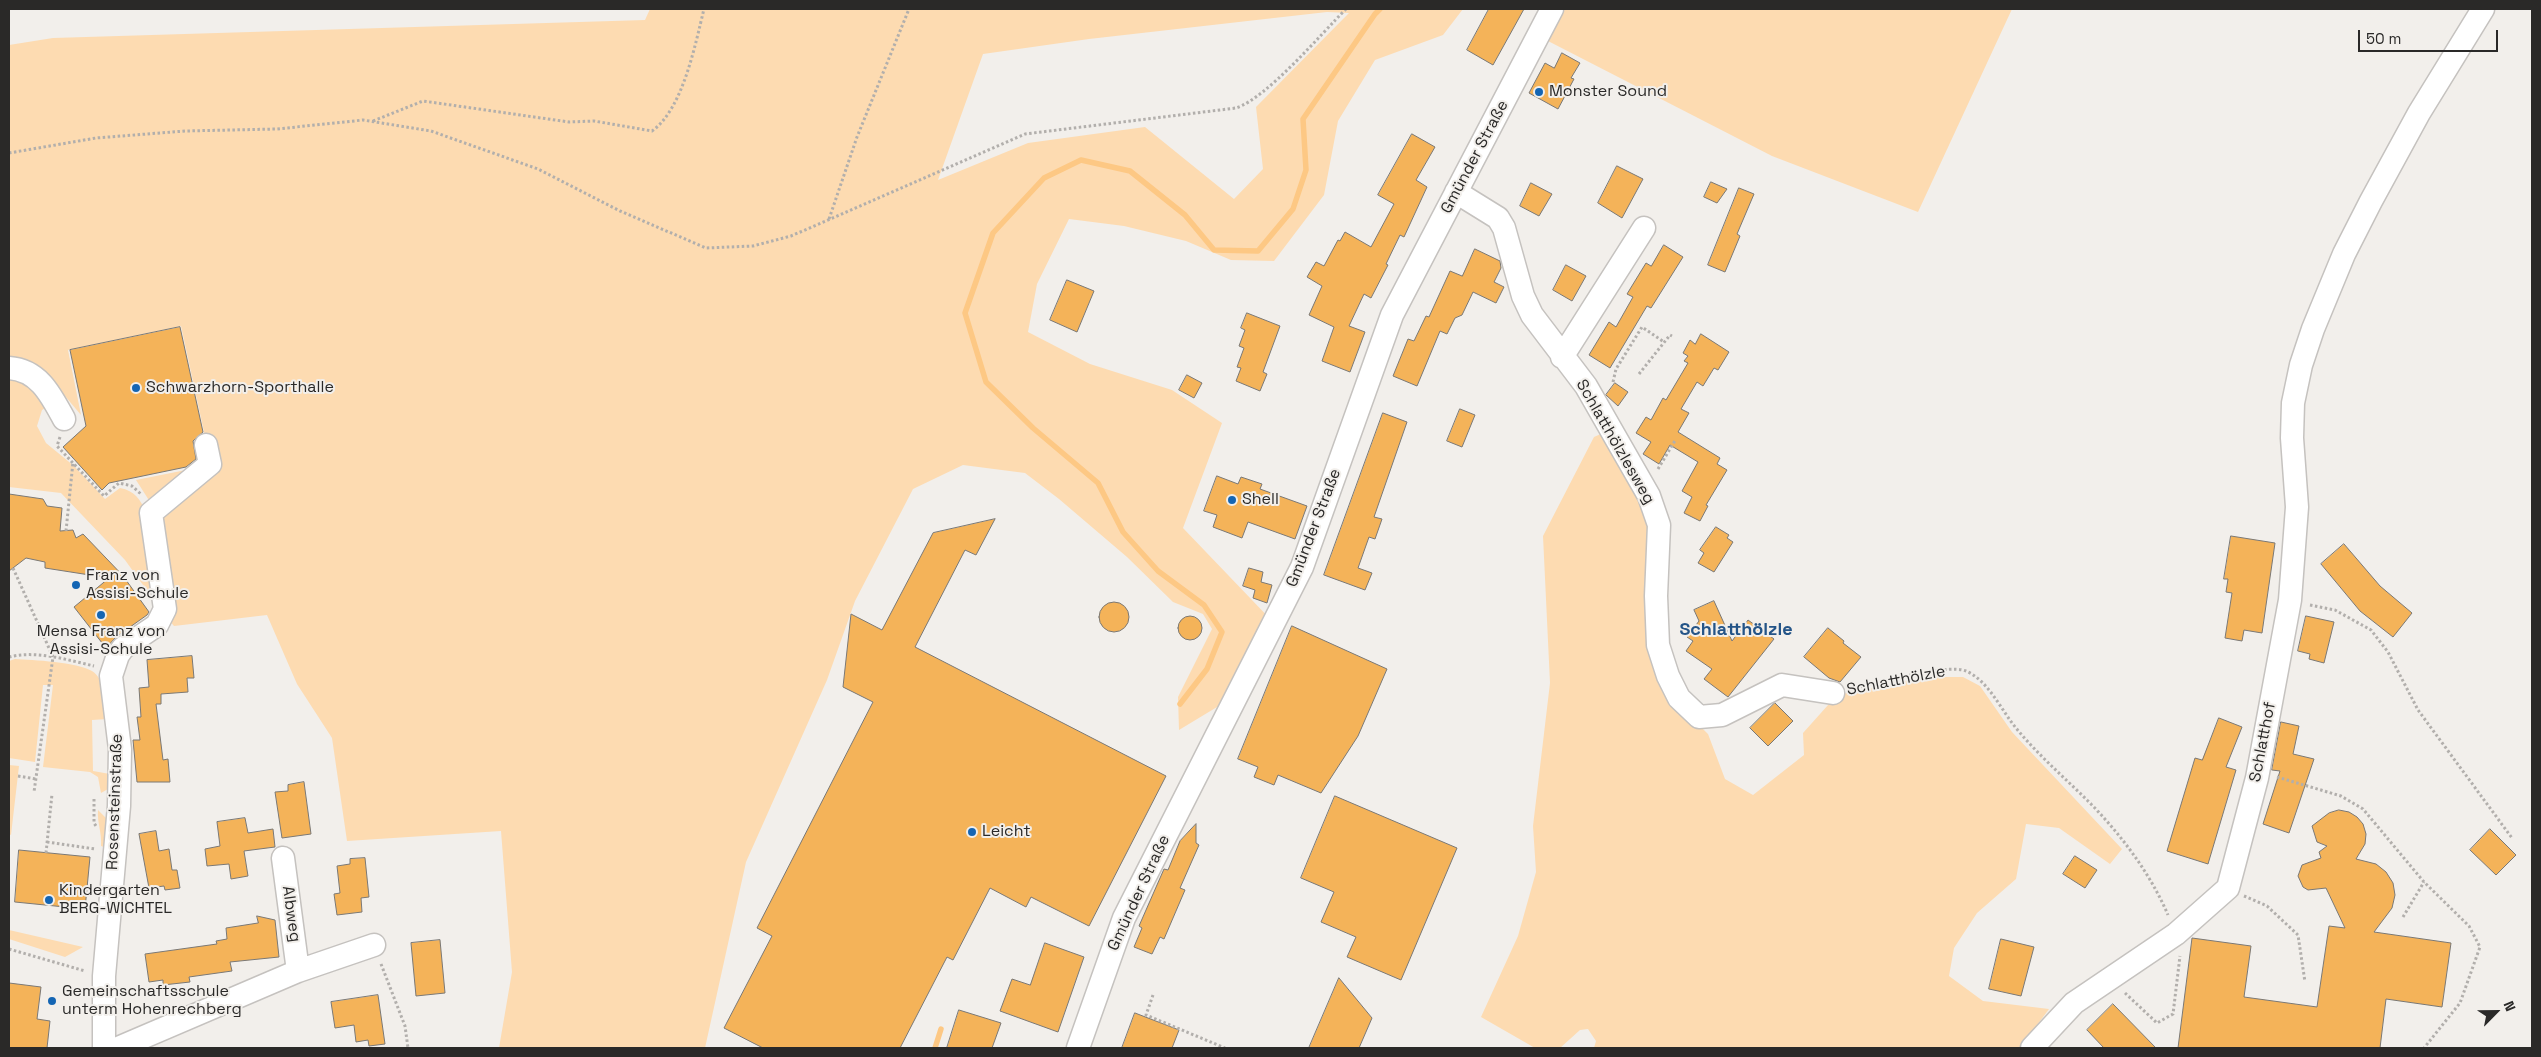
<!DOCTYPE html>
<meta charset="utf-8">
<style>
body{margin:0}
#map{position:relative;width:2541px;height:1057px;overflow:hidden;background:#f2efeb;font-family:"Space Grotesk",sans-serif}
canvas{display:block}
.frame{position:absolute;inset:0;border:10px solid #2a2928;pointer-events:none}
.north{position:absolute;left:2471px;top:987px;width:50px;height:50px;-webkit-text-stroke:4px #f2efeb;paint-order:stroke;rotate:67deg;font-size:14px;font-weight:700;line-height:20px;text-align:center;color:#2a2928}
.north::after{content:'';display:block;margin:auto;width:18px;height:22px;background:#2a2928;clip-path:polygon(50% 0,100% 100%,50% 72%,0 100%)}
.scale{position:absolute;left:2358px;top:30px;width:140px;height:22px;box-sizing:border-box;border:2px solid #2a2928;border-top:0;padding-left:6px;font-size:15px;line-height:18px;white-space:nowrap;color:#2a2928;-webkit-text-stroke:4px #f2efeb;paint-order:stroke}
</style>
<div id="map">
<canvas width="2541" height="1057"></canvas>
<div class="frame"></div>
<div class="north">N</div>
<div class="scale">50 m</div>
</div>
<script>
const ctx = document.querySelector('canvas').getContext('2d');
ctx.lineJoin = 'round';
function paint(path, color) {
  ctx.fillStyle = color;
  ctx.fill(path, 'evenodd');
}
function stroke(path, color, width, dash) {
  ctx.strokeStyle = color;
  ctx.lineWidth = width;
  ctx.lineCap = dash ? 'butt' : 'round';
  ctx.setLineDash(dash || []);
  ctx.stroke(path);
}
function write(font, color, halo, rows, align = 'center') {
  ctx.font = font + ' "Space Grotesk",sans-serif';
  ctx.lineWidth = 4;
  ctx.setLineDash([]);
  ctx.textBaseline = 'middle';
  ctx.strokeStyle = halo;
  ctx.fillStyle = color;
  for (const [text, x, y, turn = 0] of rows) {
    ctx.save();
    ctx.translate(x, y);
    ctx.rotate((+turn || 0) * Math.PI / 180);
    ctx.textAlign = isNaN(turn) ? turn : align;
    if (halo) ctx.strokeText(text, 0, 0);
    ctx.fillText(text, 0, 0);
    ctx.restore();
  }
}
const green = new Path2D(`
 M 650,9 L 1463,9 L 1443,35 L 1375,60 L 1338,121 L 1324,195 L 1274,261 L 1231,260 L 1186,241 L 1124,226 L 1069,219 L 1037,284 L 1028,332 L 1090,364 L 1172,390 L 1222,423 L 1183,528 L 1274,623 L 1222,704 L 1179,730 L 1178,697 L 1212,629 L 1203,614 L 1173,602 L 1127,557 L 1059,499 L 1025,473 L 963,465 L 913,489 L 855,601 L 827,680 L 746,862 L 705,1048 L 499,1048 L 512,972 L 501,831 L 347,841 L 332,738 L 297,684 L 267,615 L 174,626 L 168,619 L 157,517 L 185,494 L 206,441 L 181,326 L 68,350 L 81,415 L 54,383 L 19,357 L 9,360 L 9,45 L 53,38 L 645,20 ZM 1327,12 L 1349,13 L 1256,107 L 1263,169 L 1234,199 L 1145,127 L 1028,143 L 938,180 L 983,54 L 1089,39 Z
 M 1565,9 L 2012,9 L 1918,212 L 1772,156 L 1548,41 Z
 M 9,372 L 26,377 L 47,407 L 42,410 L 37,426 L 46,443 L 74,466 L 105,499 L 120,488 C 135,491 140,499 146,512 L 161,610 L 125,560 L 61,493 L 9,487 Z
 M 1603,433 L 1654,519 L 1651,594 L 1693,719 L 1708,734 L 1725,779 L 1753,795 L 1804,755 L 1803,733 L 1837,695 L 1925,677 L 1963,677 L 1980,686 L 2012,732 L 2122,849 L 2110,864 L 2059,828 L 2026,824 L 2016,879 L 1977,913 L 1954,948 L 1949,976 L 1983,1001 L 2049,1009 L 2020,1048 L 1594,1048 L 1596,1041 L 1588,1029 L 1580,1030 L 1560,1048 L 1535,1048 L 1481,1017 L 1518,936 L 1536,872 L 1533,826 L 1550,683 L 1543,536 L 1594,437 Z
 M 196,468 L 152,505 L 136,480 Z
 M 15,659 C 33,660 77,662 92,671 C 106,680 106,705 108,719 L 92,720 L 93,771 L 110,774 L 108,789 L 101,793 L 98,777 L 90,772 L 43,767 L 53,685 L 43,685 L 35,762 L 9,758 L 9,661 Z
 M 9,765 L 19,766 L 11,835 L 9,834 Z
 M 98,810 L 108,820 L 107,848 L 101,846 C 102,832 97,823 98,810 Z
 M 9,930 L 83,947 L 65,957 L 9,939 Z`);
const stream = new Path2D(`
 M 1180,704 L 1207,669 L 1222,632 L 1204,605 L 1158,571 L 1123,532 L 1098,483 L 1033,428 L 986,382 L 965,313 L 993,233 L 1044,178 L 1081,160 L 1130,171 L 1185,215 L 1214,250 L 1258,251 L 1293,209 L 1306,170 L 1303,119 L 1375,14 L 1380,9
 M 935,1048 L 941,1029`);
const building = new Path2D(`
 M 1489,9 L 1524,9 L 1493,65 L 1467,50 Z
 M 1562,53 L 1580,63 L 1571,78 L 1574,79 L 1558,109 L 1529,93 L 1545,63 L 1554,68 Z
 M 1412,134 L 1435,147 L 1416,180 L 1427,187 L 1404,237 L 1400,235 L 1386,264 L 1388,265 L 1371,298 L 1364,294 L 1349,326 L 1365,332 L 1350,372 L 1322,361 L 1334,327 L 1309,315 L 1322,286 L 1307,277 L 1316,262 L 1324,266 L 1338,240 L 1340,241 L 1345,232 L 1371,247 L 1394,204 L 1378,195 Z
 M 1617,166 L 1643,179 L 1622,218 L 1598,203 Z
 M 1711,182 L 1727,189 L 1717,203 L 1704,197 Z
 M 1531,183 L 1552,194 L 1539,216 L 1520,206 Z
 M 1739,188 L 1754,194 L 1737,234 L 1740,236 L 1725,272 L 1708,265 Z
 M 1664,245 L 1683,257 L 1651,308 L 1647,306 L 1610,368 L 1589,355 L 1609,322 L 1616,327 L 1633,297 L 1627,294 L 1646,263 L 1651,266 Z
 M 1475,249 L 1500,261 L 1501,268 L 1494,282 L 1504,287 L 1496,303 L 1473,292 L 1462,315 L 1455,318 L 1447,334 L 1440,331 L 1417,386 L 1393,376 L 1408,339 L 1414,341 L 1426,316 L 1429,317 L 1450,271 L 1462,276 Z
 M 1566,265 L 1586,276 L 1572,301 L 1553,290 Z
 M 1067,280 L 1094,291 L 1077,332 L 1050,320 Z
 M 1247,313 L 1280,326 L 1263,372 L 1267,374 L 1260,391 L 1236,381 L 1241,368 L 1237,367 L 1244,348 L 1239,346 L 1245,330 L 1241,328 Z
 M 180,327 L 203,432 L 193,441 L 196,459 L 186,467 L 109,483 L 102,490 L 63,447 L 86,426 L 70,350 Z
 M 1701,334 L 1729,352 L 1718,370 L 1714,368 L 1703,386 L 1697,382 L 1681,409 L 1689,413 L 1678,432 L 1720,458 L 1717,464 L 1727,470 L 1706,505 L 1708,506 L 1700,521 L 1684,513 L 1692,497 L 1682,491 L 1698,462 L 1670,445 L 1659,464 L 1643,454 L 1651,442 L 1636,433 L 1646,417 L 1651,420 L 1663,398 L 1666,400 L 1688,363 L 1684,361 L 1688,356 L 1683,353 L 1690,340 L 1695,344 Z
 M 1187,375 L 1202,383 L 1194,398 L 1179,390 Z
 M 1615,383 L 1628,392 L 1618,406 L 1606,395 Z
 M 1460,409 L 1475,415 L 1462,447 L 1447,441 Z
 M 1383,413 L 1407,422 L 1374,517 L 1382,519 L 1375,539 L 1369,537 L 1358,568 L 1372,573 L 1365,590 L 1324,575 Z
 M 1217,476 L 1238,484 L 1241,477 L 1262,484 L 1260,489 L 1307,506 L 1295,539 L 1248,522 L 1242,538 L 1213,527 L 1217,515 L 1204,511 Z
 M 9,494 L 43,499 L 47,506 L 62,508 L 60,531 L 73,530 L 76,538 L 83,534 L 128,581 L 126,580 L 149,612 L 147,615 L 116,637 L 106,648 L 74,607 L 109,578 L 45,568 L 45,562 L 26,558 L 9,571 Z
 M 995,519 L 976,555 L 965,550 L 915,647 L 1166,776 L 1089,926 L 1031,897 L 1026,907 L 990,888 L 953,960 L 947,957 L 900,1048 L 763,1048 L 724,1028 L 772,936 L 757,928 L 873,702 L 843,687 L 851,614 L 882,630 L 933,533 Z
 M 1716,527 L 1729,535 L 1727,538 L 1733,542 L 1714,572 L 1698,563 L 1704,553 L 1700,550 Z
 M 2231,536 L 2275,543 L 2262,633 L 2244,630 L 2242,641 L 2225,638 L 2232,593 L 2226,592 L 2228,579 L 2224,579 Z
 M 2344,544 L 2380,586 L 2412,613 L 2393,637 L 2360,611 L 2321,564 Z
 M 1249,568 L 1263,572 L 1261,582 L 1272,585 L 1267,603 L 1253,598 L 1255,590 L 1243,586 Z
 M 1714,601 L 1732,641 L 1748,620 L 1774,639 L 1728,697 L 1704,679 L 1712,669 L 1686,651 L 1693,641 L 1687,637 L 1699,621 L 1694,610 Z
 M1099 617a15 15 0 1 1 30 0a15 15 0 1 1-30 0Z
 M 2306,616 L 2334,622 L 2324,663 L 2309,659 L 2310,654 L 2298,651 Z
 M1178 628a12 12 0 1 1 24 0a12 12 0 1 1-24 0Z
 M 1292,626 L 1387,669 L 1358,736 L 1321,793 L 1278,775 L 1274,785 L 1254,777 L 1258,767 L 1238,759 Z
 M 1828,628 L 1844,641 L 1843,643 L 1861,657 L 1840,682 L 1829,678 L 1804,657 Z
 M 192,656 L 194,678 L 187,678 L 188,692 L 161,694 L 161,704 L 156,704 L 163,760 L 168,759 L 170,782 L 137,782 L 133,740 L 140,740 L 137,717 L 141,717 L 139,688 L 149,687 L 147,660 Z
 M 1775,703 L 1793,721 L 1768,746 L 1750,728 Z
 M 2219,718 L 2242,727 L 2226,767 L 2236,770 L 2208,864 L 2167,851 L 2195,758 L 2202,760 Z
 M 2281,722 L 2299,726 L 2293,754 L 2314,759 L 2289,833 L 2263,824 L 2280,771 L 2272,770 Z
 M 304,782 L 311,834 L 282,838 L 275,792 L 288,791 L 288,785 Z
 M 1335,796 L 1457,848 L 1401,980 L 1347,957 L 1356,937 L 1321,922 L 1334,892 L 1301,878 Z
 M 2339,810 L 2349,812 L 2357,817 L 2363,824 L 2366,834 L 2365,844 L 2356,859 L 2376,864 L 2386,872 L 2393,883 L 2395,895 L 2392,908 L 2374,932 L 2451,943 L 2442,1007 L 2386,999 L 2380,1048 L 2178,1048 L 2192,938 L 2251,946 L 2244,997 L 2317,1007 L 2329,926 L 2345,928 L 2326,888 L 2308,890 L 2303,887 L 2298,876 L 2302,865 L 2321,858 L 2319,852 L 2327,846 L 2317,842 L 2312,826 L 2329,813 Z
 M 245,818 L 248,833 L 273,829 L 275,847 L 244,851 L 248,876 L 231,879 L 229,864 L 207,866 L 205,849 L 220,846 L 217,822 Z
 M 1196,824 L 1196,843 L 1199,845 L 1180,888 L 1185,890 L 1164,939 L 1160,937 L 1152,954 L 1134,947 L 1142,928 L 1139,926 L 1164,869 L 1168,870 L 1180,841 Z
 M 2490,829 L 2516,855 L 2496,875 L 2470,850 Z
 M 156,831 L 159,851 L 169,849 L 172,870 L 177,870 L 180,888 L 165,890 L 164,886 L 149,888 L 139,834 Z
 M 19,850 L 90,857 L 85,909 L 15,902 Z
 M 2075,856 L 2097,870 L 2085,888 L 2063,874 Z
 M 365,858 L 369,897 L 361,898 L 362,912 L 337,915 L 334,894 L 340,893 L 337,866 L 350,864 L 350,859 Z
 M 257,916 L 275,920 L 279,957 L 230,962 L 232,971 L 189,977 L 190,982 L 163,985 L 163,980 L 149,982 L 145,954 L 217,944 L 216,941 L 227,939 L 226,928 L 258,923 Z
 M 2001,939 L 2034,947 L 2021,996 L 1989,989 Z
 M 440,940 L 445,993 L 416,996 L 411,943 Z
 M 1045,943 L 1084,957 L 1058,1032 L 1000,1011 L 1012,979 L 1030,985 Z
 M 1339,978 L 1372,1018 L 1359,1048 L 1309,1048 Z
 M 9,983 L 41,987 L 37,1019 L 50,1021 L 47,1048 L 9,1048 Z
 M 378,995 L 385,1044 L 369,1046 L 368,1040 L 356,1042 L 354,1025 L 335,1028 L 331,1002 Z
 M 2113,1004 L 2156,1048 L 2104,1048 L 2087,1030 Z
 M 959,1010 L 1001,1023 L 992,1048 L 947,1048 Z
 M 1135,1013 L 1179,1030 L 1172,1048 L 1122,1048 Z`);
const path = new Path2D(`
 M 373,121 L 423,101 L 569,122 L 594,121 L 652,131 C 683,109 695,45 704,9
 M 9,153 L 96,138 L 185,131 L 277,129 L 363,120 L 431,131 L 538,169 L 620,211 L 706,248 L 753,246 L 791,236 L 821,223 L 1025,134 L 1236,108 C 1267,98 1321,34 1346,9
 M 829,219 L 857,137 L 909,9
 M 1639,374 L 1670,335 L 1672,336
 M 1613,382 L 1616,369 L 1642,327 L 1664,342
 M 60,437 L 57,446 L 104,496 L 119,483 L 132,486 L 142,495
 M 1658,469 L 1676,439
 M 66,531 L 73,462
 M 13,568 L 53,657 L 34,792
 M 2310,605 L 2335,610 L 2371,630 L 2388,652 L 2418,710 L 2512,838
 M 9,657 C 36,650 68,660 94,666
 M 1851,689 C 1874,684 1946,663 1966,671 C 1989,681 2001,710 2016,728 C 2038,755 2065,778 2090,803 C 2122,836 2150,873 2168,915
 M 18,776 L 36,779
 M 2277,777 L 2341,796 L 2363,809 L 2424,882 L 2469,926 L 2480,947 L 2460,1003 L 2424,1048
 M 94,799 L 94,823 L 96,826
 M 47,842 L 95,849
 M 46,853 L 52,794
 M 2244,896 L 2267,906 L 2298,935 L 2305,982
 M 2403,917 L 2424,882
 M 9,949 L 85,971
 M 381,964 L 405,1026 L 408,1048
 M 2125,993 L 2157,1023 L 2173,1014 L 2180,956
 M 1153,995 L 1146,1015 L 1225,1048`);
const minor = new Path2D(`
 M 1456,192 L 1498,218 L 1504,228 L 1523,296 L 1532,315 L 1586,386 L 1649,496 L 1659,525 L 1656,596 L 1658,645 L 1668,676 L 1679,698 L 1699,717 L 1722,715 L 1782,685 L 1833,693
 M 1562,357 L 1644,228
 M 9,368 C 39,370 51,395 64,419
 M 283,858 L 298,971
 M 104,1048 L 104,976 L 119,806 L 120,749 L 111,676 L 118,655 L 123,648 L 157,625 L 165,609 L 151,513 L 210,464 L 206,445
 M 118,1048 L 298,971 L 374,945
 M 1078,1048 L 1124,918 L 1302,567 L 1392,315 L 1552,9
 M 2032,1048 L 2074,1003 L 2176,934 L 2228,888 L 2257,778 L 2290,600 L 2297,507 L 2292,438 L 2293,403 L 2301,365 L 2313,329 L 2344,254 L 2371,201 L 2419,113 L 2483,9`);
const markers = [
 [1539,92,5,"#1465b3"],
 [136,388,5,"#1465b3"],
 [1232,500,5,"#1465b3"],
 [76,585,5,"#1465b3"],
 [101,615,5,"#1465b3"],
 [972,832,5,"#1465b3"],
 [49,900,5,"#1465b3"],
 [52,1001,5,"#1465b3"]
];
const poiNames = [
 ["Monster Sound",1549,92],
 ["Schwarzhorn-Sporthalle",146,388],
 ["Shell",1242,500],
 ["Franz von",86,576],
 ["Assisi-Schule",86,594],
 ["Mensa Franz von",101,632,"center"],
 ["Assisi-Schule",101,650,"center"],
 ["Leicht",982,832],
 ["Kindergarten",59,891],
 ["BERG-WICHTEL",59,909],
 ["Gemeinschaftsschule",62,992],
 ["unterm Hohenrechberg",62,1010]
];
const streetNames = [
 ["Gmünder Straße",1475,157,-62],
 ["Schlatthölzlesweg",1615,442,60],
 ["Gmünder Straße",1314,528,-69],
 ["Schlatthölzle",1896,681,-11],
 ["Schlatthof",2263,742,-79],
 ["Rosensteinstraße",115,802,-88],
 ["Gmünder Straße",1139,893,-65],
 ["Albweg",291,914,82]
];
const neighbourhoodNames = [
 ["Schlatthölzle",1736,630]
];
paint(green, '#fddbb1');
stroke(stream, '#fdc884', 5.5);
paint(building, '#f4b359');
stroke(building, '#7a7875', 1);
stroke(minor, '#c5c2bf', 25);
stroke(path, '#b2afac', 3, [2.5, 2.5]);
stroke(minor, '#fff', 22);
for (const [x, y, r, color] of markers) {
  const dot = new Path2D();
  dot.arc(x, y, r, 0, 2 * Math.PI);
  ctx.fillStyle = color;
  ctx.fill(dot);
  stroke(dot, '#f2efeb', 2);
}
write('16px', '#2a2928', '#f2efeb', poiNames, 'left');
write('16px', '#2a2928', '#f2efeb', streetNames);
write('bold 18px', '#245487', '#f2efeb', neighbourhoodNames);
</script>
